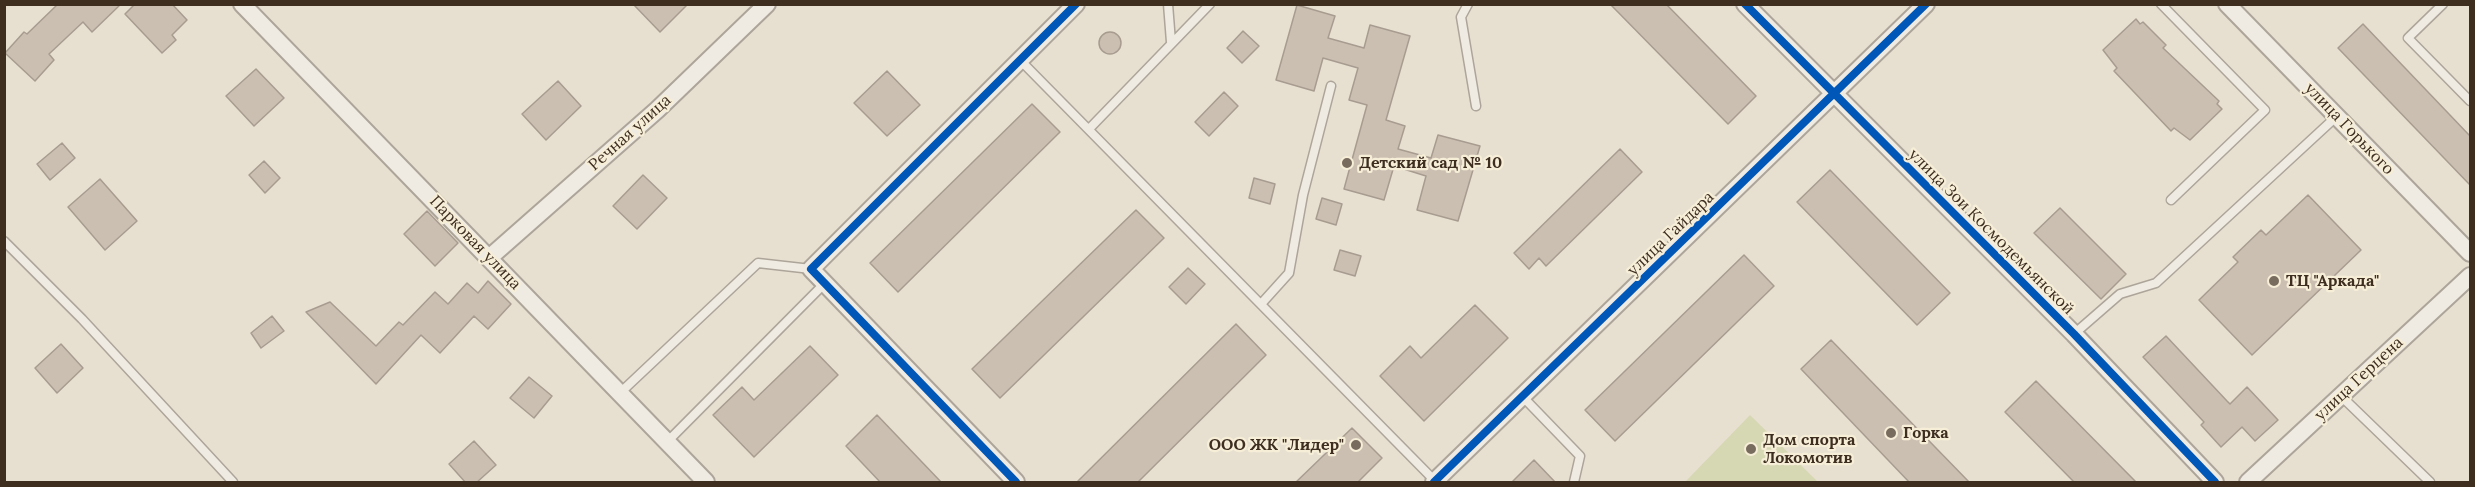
<!DOCTYPE html>
<meta charset="utf-8">
<style>
body{margin:0}
#map{position:relative;width:2475px;height:487px;overflow:hidden;background:#e7e0d1;font-family:Lora,serif}
canvas{display:block}
.frame{position:absolute;inset:0;border:6px solid #3d2e20;pointer-events:none}
</style>
<div id="map">
<canvas width="2475" height="487"></canvas>
<div class="frame"></div>
</div>
<script>
const ctx = document.querySelector('canvas').getContext('2d');
ctx.lineJoin = 'round';
function paint(path, color) {
  ctx.fillStyle = color;
  ctx.fill(path, 'evenodd');
}
function stroke(path, color, width, dash) {
  ctx.strokeStyle = color;
  ctx.lineWidth = width;
  ctx.lineCap = dash ? 'butt' : 'round';
  ctx.setLineDash(dash || []);
  ctx.stroke(path);
}
function write(font, color, halo, rows, align = 'center') {
  ctx.font = font + ' Lora,serif';
  ctx.lineWidth = 4.5;
  ctx.setLineDash([]);
  ctx.textBaseline = 'middle';
  ctx.strokeStyle = halo;
  ctx.fillStyle = color;
  for (const [text, x, y, turn = 0] of rows) {
    ctx.save();
    ctx.translate(x, y);
    ctx.rotate((+turn || 0) * Math.PI / 180);
    ctx.textAlign = isNaN(turn) ? turn : align;
    if (halo) ctx.strokeText(text, 0, 0);
    ctx.fillText(text, 0, 0);
    ctx.restore();
  }
}
const green = new Path2D(`
 M 1750,415 L 1818,482 L 1685,482 Z`);
const building = new Path2D(`
 M 58,4 L 121,4 L 92,32 L 83,22 L 49,54 L 54,60 L 35,81 L 5,53 L 24,32 L 27,34 Z
 M 135,4 L 172,4 L 187,20 L 172,35 L 176,40 L 162,53 L 125,14 Z
 M 633,4 L 688,4 L 660,32 Z
 M 1610,4 L 1666,4 L 1756,96 L 1728,124 Z
 M 1297,5 L 1335,16 L 1328,38 L 1364,48 L 1370,25 L 1410,36 L 1386,120 L 1405,126 L 1398,149 L 1431,158 L 1438,135 L 1480,146 L 1458,221 L 1417,210 L 1426,176 L 1394,166 L 1384,200 L 1344,189 L 1367,105 L 1349,100 L 1358,68 L 1323,58 L 1314,91 L 1276,80 Z
 M 2136,19 L 2140,24 L 2143,22 L 2166,45 L 2163,48 L 2219,101 L 2217,104 L 2222,109 L 2190,140 L 2174,128 L 2171,131 L 2114,71 L 2117,68 L 2103,50 Z
 M 2363,24 L 2470,136 L 2470,185 L 2338,48 Z
 M 1243,31 L 1259,46 L 1242,63 L 1227,48 Z
 M1099 43a11 11 0 1 1 22 0a11 11 0 1 1-22 0Z
 M 256,69 L 284,98 L 254,126 L 226,96 Z
 M 887,71 L 920,105 L 887,136 L 854,103 Z
 M 558,81 L 581,106 L 546,140 L 522,114 Z
 M 1224,92 L 1238,106 L 1209,136 L 1195,122 Z
 M 1032,104 L 1060,132 L 898,292 L 870,263 Z
 M 62,143 L 75,158 L 50,180 L 37,164 Z
 M 1620,149 L 1642,172 L 1546,266 L 1539,258 L 1529,269 L 1514,253 Z
 M 264,161 L 280,178 L 265,193 L 249,175 Z
 M 1830,170 L 1950,293 L 1917,325 L 1797,202 Z
 M 643,175 L 667,198 L 637,229 L 613,206 Z
 M 1254,178 L 1275,184 L 1270,204 L 1249,198 Z
 M 100,179 L 137,221 L 105,250 L 68,207 Z
 M 2308,195 L 2361,250 L 2252,355 L 2199,300 L 2238,262 L 2233,257 L 2261,230 L 2266,235 Z
 M 1322,198 L 1342,204 L 1336,225 L 1316,219 Z
 M 2060,208 L 2126,274 L 2101,299 L 2034,233 Z
 M 1136,210 L 1164,238 L 1000,398 L 972,369 Z
 M 427,211 L 458,243 L 435,266 L 404,234 Z
 M 1340,250 L 1361,256 L 1355,276 L 1334,270 Z
 M 1744,255 L 1774,286 L 1615,441 L 1585,410 Z
 M 1188,268 L 1205,284 L 1186,304 L 1169,287 Z
 M 488,281 L 511,304 L 488,329 L 474,316 L 440,353 L 421,335 L 376,384 L 306,312 L 330,302 L 376,346 L 399,322 L 403,325 L 435,292 L 448,304 L 467,283 L 478,293 Z
 M 1475,305 L 1508,338 L 1424,421 L 1380,376 L 1410,346 L 1421,358 Z
 M 272,316 L 284,331 L 261,348 L 251,333 Z
 M 1236,324 L 1266,355 L 1137,483 L 1076,483 Z
 M 2166,336 L 2227,401 L 2230,404 L 2247,387 L 2278,420 L 2255,441 L 2242,427 L 2221,447 L 2201,425 L 2204,422 L 2143,357 Z
 M 1831,340 L 1970,483 L 1910,483 L 1801,369 Z
 M 61,344 L 83,368 L 57,393 L 35,368 Z
 M 810,346 L 838,375 L 754,457 L 713,415 L 742,387 L 754,400 Z
 M 529,377 L 552,396 L 534,418 L 510,398 Z
 M 2036,381 L 2137,483 L 2075,483 L 2005,412 Z
 M 877,415 L 942,483 L 881,483 L 846,446 Z
 M 1352,428 L 1382,458 L 1357,483 L 1295,483 Z
 M 474,441 L 496,465 L 476,483 L 466,483 L 449,464 Z
 M 1534,460 L 1556,483 L 1511,483 Z`);
const service = new Path2D(`
 M 1168,4 L 1171,42
 M 1468,4 L 1461,17 L 1476,106
 M 2161,4 L 2265,110 L 2171,200
 M 2443,4 L 2408,38 L 2470,101
 M 1020,60 L 1435,481
 M 1089,129 L 1210,4
 M 4,241 L 82,319 L 233,482
 M 1261,304 L 1289,273 L 1303,195 L 1331,86
 M 2074,334 L 2120,294 L 2156,283 L 2337,116
 M 621,392 L 758,263 L 811,269
 M 1522,396 L 1580,456 L 1574,482
 M 2341,396 L 2430,482
 M 667,442 L 825,283`);
const minor = new Path2D(`
 M 242,4 L 706,482
 M 1745,4 L 2074,334 L 2215,482
 M 2227,4 L 2470,253
 M 489,258 L 657,110 L 767,4
 M 1016,482 L 811,269 L 1076,4
 M 1434,482 L 1926,4
 M 2248,482 L 2470,276`);
const cycleway = new Path2D(`
 M 1745,4 L 2074,334 L 2215,482
 M 1016,482 L 811,269 L 1076,4
 M 1434,482 L 1926,4`);
const markers = [
 [1347,163,6,"#786c5e"],
 [2274,281,6,"#786c5e"],
 [1891,433,6,"#786c5e"],
 [1356,445,6,"#786c5e"],
 [1751,449,6,"#786c5e"]
];
const streetNames = [
 ["улица Горького",2349,129,46],
 ["Речная улица",630,133,-42],
 ["улица Зои Космодемьянской",1991,232,45],
 ["улица Гайдара",1671,234,-44],
 ["Парковая улица",475,243,46],
 ["улица Герцена",2359,379,-43]
];
const poiNames = [
 ["Детский сад № 10",1359,163],
 ["ТЦ \"Аркада\"",2286,281],
 ["Горка",1903,433],
 ["Дом спорта",1763,440],
 ["Локомотив",1763,458],
 ["ООО ЖК \"Лидер\"",1344,445,"right"]
];
paint(green, '#d6d7b3');
paint(building, '#cbbfb2');
stroke(building, '#a89c90', 1.5);
stroke(service, '#ada599', 11);
stroke(minor, '#ada599', 20);
stroke(service, '#efebe3', 8);
stroke(minor, '#efebe3', 16);
stroke(cycleway, '#0057b8', 8);
for (const [x, y, r, color] of markers) {
  const dot = new Path2D();
  dot.arc(x, y, r, 0, 2 * Math.PI);
  ctx.fillStyle = color;
  ctx.fill(dot);
  stroke(dot, '#f7eed8', 2);
}
write('16px', '#3d2e20', '#f7eed8', streetNames);
write('bold 16px', '#3d2e20', '#f7eed8', poiNames, 'left');
</script>
